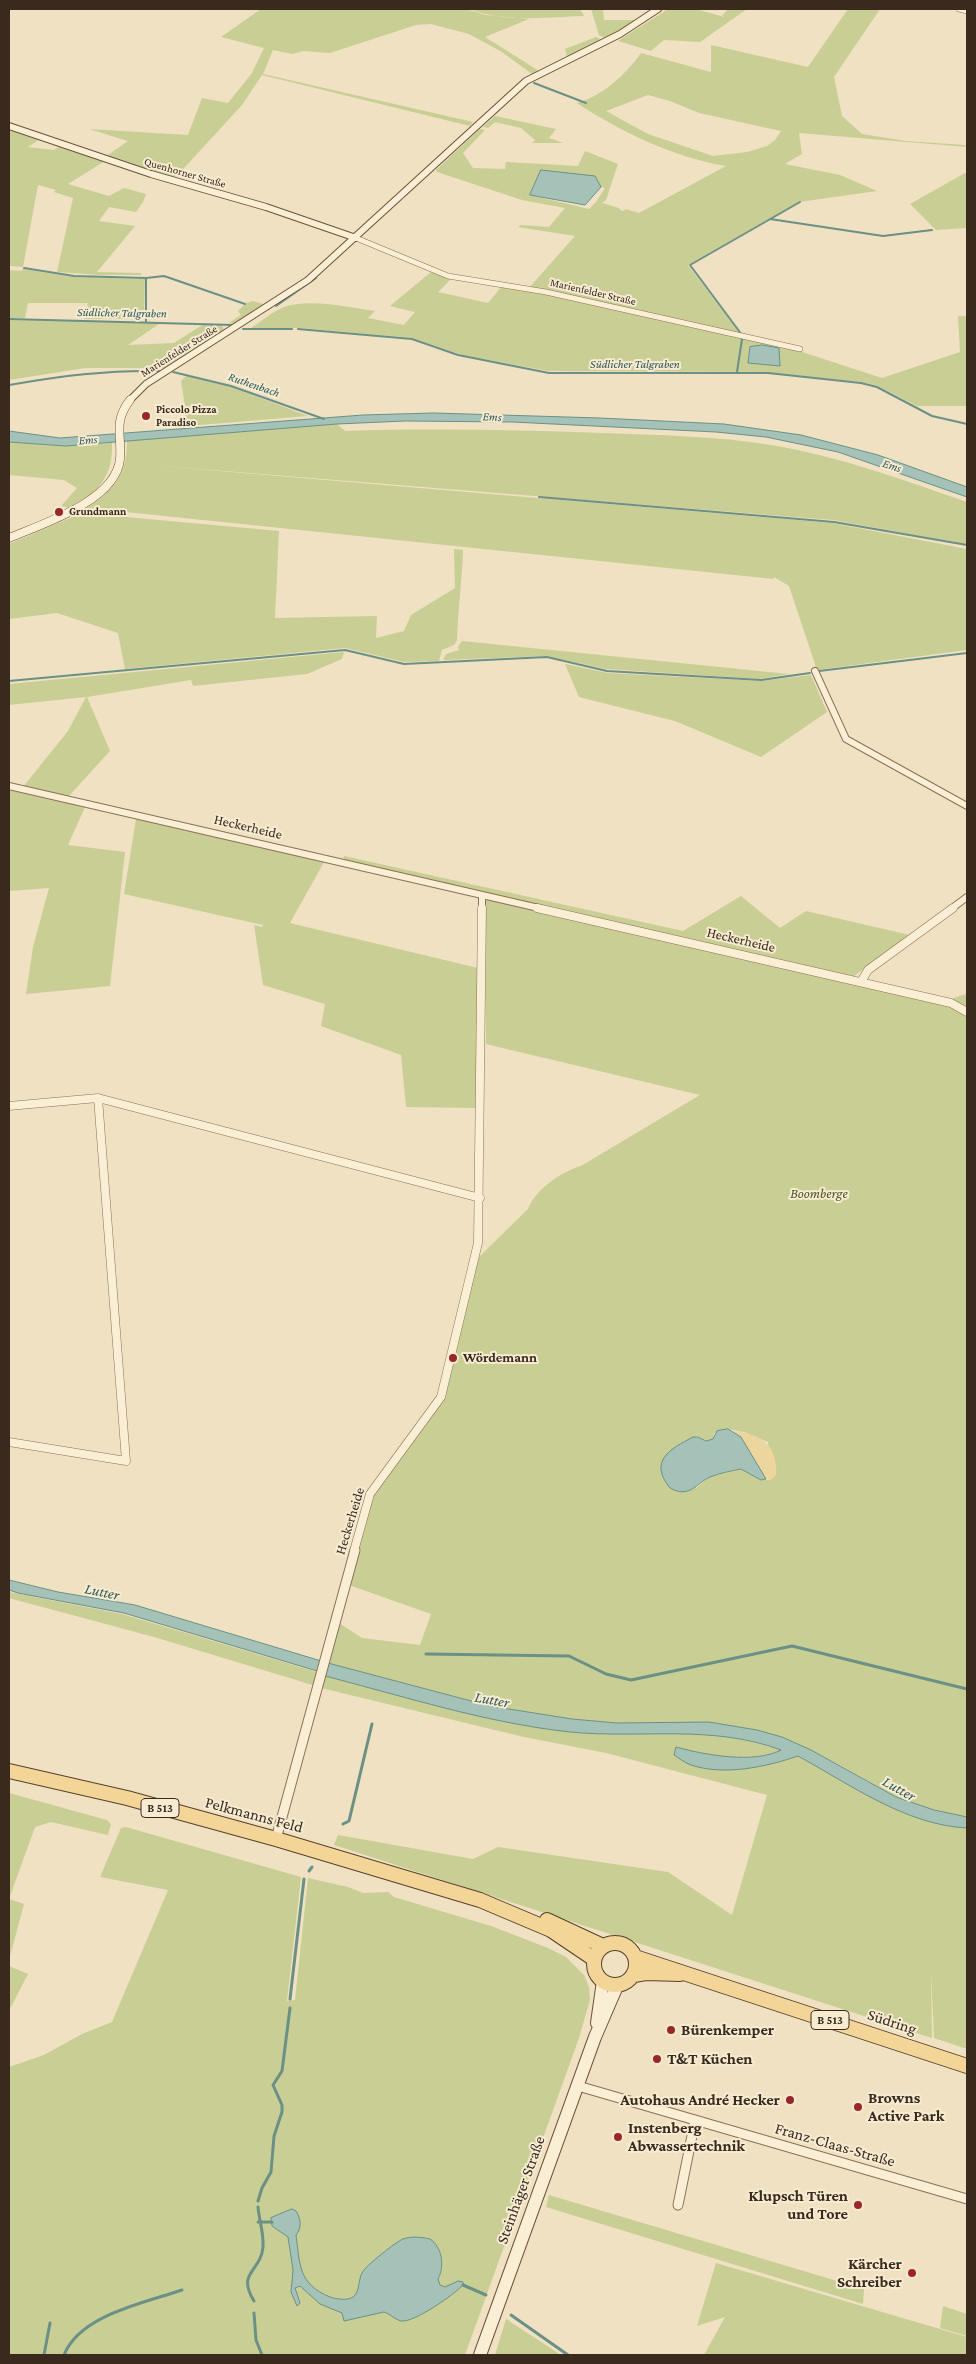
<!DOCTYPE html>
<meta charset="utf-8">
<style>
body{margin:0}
#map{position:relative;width:976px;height:2364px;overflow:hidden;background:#efe1c2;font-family:"Crimson Pro",serif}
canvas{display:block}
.frame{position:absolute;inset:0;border:10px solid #392a1d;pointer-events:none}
</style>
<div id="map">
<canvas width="976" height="2364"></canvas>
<div class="frame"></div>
</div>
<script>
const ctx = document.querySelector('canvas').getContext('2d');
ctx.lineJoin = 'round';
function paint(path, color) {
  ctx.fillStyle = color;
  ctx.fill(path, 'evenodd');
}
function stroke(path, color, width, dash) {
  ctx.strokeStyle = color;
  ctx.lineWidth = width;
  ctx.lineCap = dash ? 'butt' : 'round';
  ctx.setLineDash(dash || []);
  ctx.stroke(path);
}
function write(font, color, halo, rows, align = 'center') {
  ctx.font = font + ' "Crimson Pro",serif';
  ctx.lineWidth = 4;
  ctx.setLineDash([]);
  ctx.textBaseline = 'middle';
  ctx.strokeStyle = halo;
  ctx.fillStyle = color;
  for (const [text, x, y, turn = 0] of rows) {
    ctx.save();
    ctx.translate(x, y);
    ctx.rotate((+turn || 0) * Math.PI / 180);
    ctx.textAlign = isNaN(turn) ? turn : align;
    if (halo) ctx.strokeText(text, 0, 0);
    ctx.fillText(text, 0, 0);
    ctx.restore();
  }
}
const green = new Path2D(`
 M 261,9 L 466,9 L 486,15 L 529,19 L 485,37 L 539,71 L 532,74 L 502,52 L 469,34 L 431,24 L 416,25 L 330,53 L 303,51 L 292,54 L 273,50 L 263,74 L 473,122 L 470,126 L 262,75 L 242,105 L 174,179 L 105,157 L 128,141 L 89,129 L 188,135 L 202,98 L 228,103 L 252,73 L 264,48 L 221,37 Z
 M 470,9 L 580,9 L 584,16 C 548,17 504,23 470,9 Z
 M 591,9 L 603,9 L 604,20 L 636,20 L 606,39 L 599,35 Z
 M 668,9 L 699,10 L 728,18 L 722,16 L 727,10 L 722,9 L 747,9 L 700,42 L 664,40 L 651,51 L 618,41 Z
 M 848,9 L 880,9 L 834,77 L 842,116 L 862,134 L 906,141 L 965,145 L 967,147 L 799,133 L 802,154 L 785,164 L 840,175 L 877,191 L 799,202 L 688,265 L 741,335 L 529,288 L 575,236 L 518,227 L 521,225 L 549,227 L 565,208 L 522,200 L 437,172 L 436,170 L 480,129 L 485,130 L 463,153 L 473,168 L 505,169 L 506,162 L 578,166 L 585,151 L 618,164 L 606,200 L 602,203 L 619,208 L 620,210 L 624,211 L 625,209 L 639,213 L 726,166 C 673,157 621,132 577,103 C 603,96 626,74 641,53 L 711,72 L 711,45 L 808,67 ZM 648,95 L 670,101 L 699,113 L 781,131 L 775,140 L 767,146 L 747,152 L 713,156 L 648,134 L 606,111 ZM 595,176 L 601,187 L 605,188 L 596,202 L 589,209 L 530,195 Z
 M 596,37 L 602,40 L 567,57 L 565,49 Z
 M 495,116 L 556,129 L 549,138 L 563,143 L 532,143 L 535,140 L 521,128 L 495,122 L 488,128 L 483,127 Z
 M 9,128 L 40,139 L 28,147 L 54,150 L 60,146 L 105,161 L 68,184 L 109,196 L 124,188 L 146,194 L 143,202 L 136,212 L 109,207 L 99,221 L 135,226 L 97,272 L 141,273 L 141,275 L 100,275 L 57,272 L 73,198 L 54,192 L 56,190 L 38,185 L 23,267 L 9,266 Z
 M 965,173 L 967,175 L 967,228 L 936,230 L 910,204 Z
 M 23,269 L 73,277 L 145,279 L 144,319 L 84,319 L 88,303 L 28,303 L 25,318 L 9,318 L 9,270 L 22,271 Z
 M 431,272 L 452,278 L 438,292 L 488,303 L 502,286 L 528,290 L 799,351 L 882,378 L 960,352 L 958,316 L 967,316 L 967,406 L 917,406 L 878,386 L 862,382 L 760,372 L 548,371 L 462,355 L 413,338 L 300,328 L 251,328 C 261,322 273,311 284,307 C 307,298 350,307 375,311 L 368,318 L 404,325 L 415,312 L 390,306 Z
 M 253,301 L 266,305 L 236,324 L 229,323 L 241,315 L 238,311 L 246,303 Z
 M 9,320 L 162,322 L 128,345 L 174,343 L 204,324 L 222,325 L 224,331 L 165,368 L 85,368 L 9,380 Z
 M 186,376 L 229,386 L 308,416 L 188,426 L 181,381 Z
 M 337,424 L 345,431 C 431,428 516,430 602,433 C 658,435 715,436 771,445 C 839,456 903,480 967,502 L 967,545 L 833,520 L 137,464 L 832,523 L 967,549 L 967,650 L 817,670 L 789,586 L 774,577 L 774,579 L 87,508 C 114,490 127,475 127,441 Z
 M 9,442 L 66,446 L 112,443 C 113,476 99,493 69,508 L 61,506 L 77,488 L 64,480 L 9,475 Z
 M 82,513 L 279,531 L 275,618 L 377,616 L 376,638 L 404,631 L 411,615 L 455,588 L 454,549 L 463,550 C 462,581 458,609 457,640 L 454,645 L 442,650 L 439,661 L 404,662 L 345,648 L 125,669 L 118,633 L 57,613 L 9,619 L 9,544 Z
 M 462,641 L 789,674 L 759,679 L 606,669 L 547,656 L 443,660 L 446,654 L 459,650 L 458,647 Z
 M 344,652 L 342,659 L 307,674 L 193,686 L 191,680 L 87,697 L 110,751 L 68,797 L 23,787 L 68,731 L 86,697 L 9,705 L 9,684 Z
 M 565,664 L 608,673 L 761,681 L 811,675 L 827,712 L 761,757 L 675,721 L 579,697 Z
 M 9,790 L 85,807 L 68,845 L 125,852 L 110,986 L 26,994 L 33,947 L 49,888 L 9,891 Z
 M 136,819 L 324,862 L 290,923 L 478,968 L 477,1108 L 406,1107 L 401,1055 L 321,1026 L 325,1004 L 263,985 L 254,925 L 262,927 L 263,925 L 124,894 Z
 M 344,856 L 683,931 L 741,896 L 780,928 L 806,911 L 910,935 L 846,982 L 936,1004 C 946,1003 955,996 967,994 L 967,1817 L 934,1810 L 896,1797 L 838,1764 L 782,1737 L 572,1719 L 490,1706 L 328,1663 L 339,1623 L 362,1638 L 420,1645 L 431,1614 L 349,1585 L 373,1495 L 443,1399 L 478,1258 L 528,1209 C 535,1190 562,1171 581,1166 L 700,1095 L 486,1044 L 485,895 L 343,861 ZM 728,1429 L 744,1432 L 768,1442 L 770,1480 L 761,1480 L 741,1469 L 709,1477 L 696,1488 L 696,1436 C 703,1438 704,1442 713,1439 L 714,1433 Z
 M 9,1592 L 122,1614 L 317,1672 L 316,1686 L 154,1637 L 9,1598 Z
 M 325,1676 C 406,1697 486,1720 568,1731 C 615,1738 661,1730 708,1734 C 733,1735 758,1744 782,1750 C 754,1764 706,1756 677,1747 L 674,1755 L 776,1763 L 798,1756 L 903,1813 L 967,1828 L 967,2049 L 934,2038 L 931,1971 L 932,2038 L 334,1845 L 338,1835 L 473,1859 L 498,1847 L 668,1872 L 732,1915 L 767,1795 L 606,1753 L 524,1737 L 321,1688 Z
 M 9,1793 L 107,1820 L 111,1824 L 108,1835 L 51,1822 L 35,1827 L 9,1899 L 24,1904 L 9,1960 Z
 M 126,1827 L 301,1877 L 287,2001 L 295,2000 L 308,1878 L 348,1887 L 363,1893 L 388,1892 L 394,1897 L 491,1926 L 548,1948 L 566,1957 L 584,1975 L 589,1987 L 590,2000 L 579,2038 L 465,2355 L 9,2355 L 9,2067 L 44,2055 L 82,2034 L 112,2022 L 168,1890 L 100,1877 L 121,1828 Z
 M 9,1966 L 28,1974 L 11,2007 L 9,2007 Z
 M 549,2195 L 864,2289 L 863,2304 L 546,2207 Z
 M 716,2263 L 967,2337 L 967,2355 L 704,2355 L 725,2317 L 697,2326 Z
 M 943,2306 L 967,2314 L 967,2336 L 940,2328 Z
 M 506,2319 L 561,2355 L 495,2355 Z`);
const sand = new Path2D(`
 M 731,1431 C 755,1433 775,1441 776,1467 C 777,1474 776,1477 770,1480 L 766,1479 L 741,1437 Z`);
const water = new Path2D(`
 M 541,170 L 595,176 L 601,187 L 585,205 L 530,195 Z
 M 762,345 L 779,348 L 780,366 L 748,363 L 750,347 Z
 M 434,413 L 600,418 L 724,424 L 801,435 L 878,455 L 967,487 L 967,497 L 838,452 L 766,437 L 716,432 L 512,422 L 405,421 L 337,424 L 66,446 L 9,442 L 9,431 L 60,438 L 363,415 Z
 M 728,1429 L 741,1437 L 766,1479 L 761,1480 L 741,1469 C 731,1471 720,1473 710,1477 C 696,1483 690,1499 670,1488 C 648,1461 670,1449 693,1437 L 698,1437 L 706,1441 L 713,1439 L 717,1431 Z
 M 9,1580 L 58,1592 L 135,1605 L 328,1663 L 490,1706 L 572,1719 L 617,1723 L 709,1722 L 757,1730 L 782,1737 L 811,1750 L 896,1797 L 934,1810 L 967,1817 L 967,1828 C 906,1825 851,1785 798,1756 C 766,1767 724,1776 691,1765 C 685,1763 679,1758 674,1755 L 676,1747 C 705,1755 754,1764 781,1750 C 711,1724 642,1739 570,1732 C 487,1723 406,1697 325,1676 L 317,1671 L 124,1613 L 18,1593 L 9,1590 Z
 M 292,2209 L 296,2211 C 301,2219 302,2228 296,2235 C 300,2264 298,2284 330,2297 C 336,2299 347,2301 353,2297 C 360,2292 358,2280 362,2273 C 364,2267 397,2241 403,2239 C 412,2236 421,2237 430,2239 C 442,2247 445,2266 438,2279 L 440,2285 L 445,2287 L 458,2281 L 463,2282 L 463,2285 C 455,2294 414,2323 401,2321 C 396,2320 390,2314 384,2312 L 344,2321 L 342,2313 L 320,2304 L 300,2286 L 295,2288 L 300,2303 L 297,2306 L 291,2292 L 293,2270 L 288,2237 L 272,2226 L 271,2218 Z`);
const streamFar1 = new Path2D(`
 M 534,83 L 586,103
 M 770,219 L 883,236 L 932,230
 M 24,268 L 74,276 L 146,278 L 146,321
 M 146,278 L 164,276 L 245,304
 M 276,306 L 316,278
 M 9,319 L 234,325
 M 243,329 L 292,329
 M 298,329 L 412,339 L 458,355 L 549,373 L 768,373 L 861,383 L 877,387 L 932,416 L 967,424
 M 742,335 L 690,265 L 800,202
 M 173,372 L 231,386 L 324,419
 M 737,372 L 742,339
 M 9,385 C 61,376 106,370 159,371
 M 539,497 L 834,522 L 967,545
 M 819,671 L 967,653
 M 9,681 L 345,650 L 404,664 L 547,657 L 607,671 L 761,680 L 810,673`);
const stream = new Path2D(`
 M 426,1654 L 569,1656 L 606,1674 L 631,1680 L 792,1646 L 967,1689
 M 343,1824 L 349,1821 L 372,1724
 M 309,1871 L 312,1867
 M 290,1999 L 304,1879
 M 258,2201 L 262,2188 L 271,2172 L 274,2136 L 282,2112 L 282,2105 L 273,2085 L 282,2071 L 290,2008
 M 258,2222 L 272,2222
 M 463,2285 L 486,2295
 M 254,2301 C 236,2272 261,2272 263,2247 C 264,2233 259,2220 258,2207
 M 254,2313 L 256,2340 L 262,2355
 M 511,2315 L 568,2355
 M 44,2355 L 50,2323
 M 64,2355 C 80,2315 144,2303 182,2290`);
const streetFar3 = new Path2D(`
 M 959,9 L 967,11
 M 356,238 L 448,276 L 546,292 L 800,349`);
const streetFar2 = new Path2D(`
 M 815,671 L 846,739 L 967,806
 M 9,786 L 543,909
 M 482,909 L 482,896
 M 951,909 L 967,897`);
const streetFar1 = new Path2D(`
 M 537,908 L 951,1003 L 967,1012
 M 861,982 L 868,970 L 953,908
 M 9,1106 L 98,1098 L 480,1198
 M 9,1442 L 126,1461 L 98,1098
 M 354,1551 L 370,1494 L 441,1397 L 478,1243 L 482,908`);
const street = new Path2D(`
 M 276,1839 L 355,1550
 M 578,2086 L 967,2199
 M 678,2205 L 695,2121`);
const secondaryFar2 = new Path2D(`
 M 9,126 L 151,174 L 266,207 L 356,238
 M 129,401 L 146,384 L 308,280 L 526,81 L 620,34 L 658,9`);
const secondaryFar1 = new Path2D(`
 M 9,538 C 42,524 116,501 120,459 C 122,435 113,422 130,400`);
const secondary = new Path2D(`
 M 597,2023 L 603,1981
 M 480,2355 L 595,2037 L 617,1986`);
const primary = new Path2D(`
 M 9,1771 L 127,1798 L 276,1839 L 480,1900 L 551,1930 L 594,1959
 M 547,1920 L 603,1946
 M594 1964a21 21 0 1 1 42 0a21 21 0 1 1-42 0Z
 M 635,1957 L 967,2066
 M 634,1975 L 646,1973 L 680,1974`);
const markers = [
 [146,416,5,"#9b262a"],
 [59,512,5,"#9b262a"],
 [453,1358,5,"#9b262a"],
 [671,2030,5,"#9b262a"],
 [657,2059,5,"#9b262a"],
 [790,2100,5,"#9b262a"],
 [858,2107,5,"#9b262a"],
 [618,2137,5,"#9b262a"],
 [858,2205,5,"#9b262a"],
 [912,2273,5,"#9b262a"]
];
const farStreetnames = [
 ["Quenhorner Straße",185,173,16],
 ["Marienfelder Straße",593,292,13],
 ["Marienfelder Straße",179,351,-32]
];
const farPoinames = [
 ["Piccolo Pizza",156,410],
 ["Paradiso",156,423],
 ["Grundmann",69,512]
];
const farWaternames = [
 ["Südlicher Talgraben",122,313,1],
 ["Südlicher Talgraben",635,364],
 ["Ruthenbach",254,385,19],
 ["Ems",492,417,2],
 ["Ems",88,440,-5],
 ["Ems",892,466,18]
];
const shields = [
 [160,1808,38],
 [830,2020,38]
];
const shieldNames = [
 ["B 513",160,1808],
 ["B 513",830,2020]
];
const streetNames = [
 ["Heckerheide",248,827,13],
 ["Heckerheide",741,940,13],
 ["Heckerheide",350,1521,-73]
];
const parkNames = [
 ["Boomberge",819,1194]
];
const poiNames = [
 ["Wördemann",463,1358]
];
const waterNames = [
 ["Lutter",102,1592,12],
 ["Lutter",492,1700,10],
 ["Lutter",899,1789,29]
];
const nearStreetnames = [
 ["Pelkmanns Feld",254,1815,15],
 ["Südring",892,2022,18],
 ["Franz-Claas-Straße",835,2145,16],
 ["Steinhäger Straße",521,2190,-70]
];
const nearPoinames = [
 ["Bürenkemper",681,2030],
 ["T&T Küchen",667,2059],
 ["Browns",868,2098],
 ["Active Park",868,2116],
 ["Autohaus André Hecker",780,2100,"right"],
 ["Instenberg",628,2128],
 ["Abwassertechnik",628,2146],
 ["Klupsch Türen",848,2196,"right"],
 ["und Tore",848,2214,"right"],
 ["Kärcher",902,2264,"right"],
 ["Schreiber",902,2282,"right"]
];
paint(green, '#c9ce95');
paint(sand, '#ecd69e');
paint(water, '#a4c2b8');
stroke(water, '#6b9086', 1);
stroke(streamFar1, '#6b9086', 2);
stroke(stream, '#6b9086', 3);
stroke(streetFar3, '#8a7158', 6);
stroke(streetFar2, '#8a7158', 8);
stroke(streetFar1, '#8a7158', 9);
stroke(street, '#8a7158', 11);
stroke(secondaryFar2, '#6c523b', 8);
stroke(secondaryFar1, '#6c523b', 9);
stroke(secondary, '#6c523b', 14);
stroke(primary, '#57402d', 16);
stroke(streetFar3, '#faeed5', 5);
stroke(streetFar2, '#faeed5', 6);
stroke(streetFar1, '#faeed5', 8);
stroke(street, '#faeed5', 9);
stroke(secondaryFar2, '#faeed5', 6);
stroke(secondaryFar1, '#faeed5', 8);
stroke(secondary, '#faeed5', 12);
stroke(primary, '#f4d598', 14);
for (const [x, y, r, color] of markers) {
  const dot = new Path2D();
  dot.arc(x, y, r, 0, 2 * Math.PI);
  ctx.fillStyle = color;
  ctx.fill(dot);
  stroke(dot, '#f7ebd1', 2);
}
write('11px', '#392a1d', '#f7ebd1', farStreetnames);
write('bold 11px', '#392a1d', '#f7ebd1', farPoinames, 'left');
write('italic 12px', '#2c5955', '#f7ebd1', farWaternames);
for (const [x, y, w] of shields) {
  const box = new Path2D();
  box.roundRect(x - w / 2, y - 9.5, w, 19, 4);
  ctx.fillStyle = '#f7ebd1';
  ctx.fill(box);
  stroke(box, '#392a1d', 1);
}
write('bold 12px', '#392a1d', null, shieldNames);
write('14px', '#392a1d', '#f7ebd1', streetNames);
write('italic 14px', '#4b5623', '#f7ebd1', parkNames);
write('bold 14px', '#392a1d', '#f7ebd1', poiNames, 'left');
write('italic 15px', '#2c5955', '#f7ebd1', waterNames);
write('16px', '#392a1d', '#f7ebd1', nearStreetnames);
write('bold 16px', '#392a1d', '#f7ebd1', nearPoinames, 'left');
</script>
